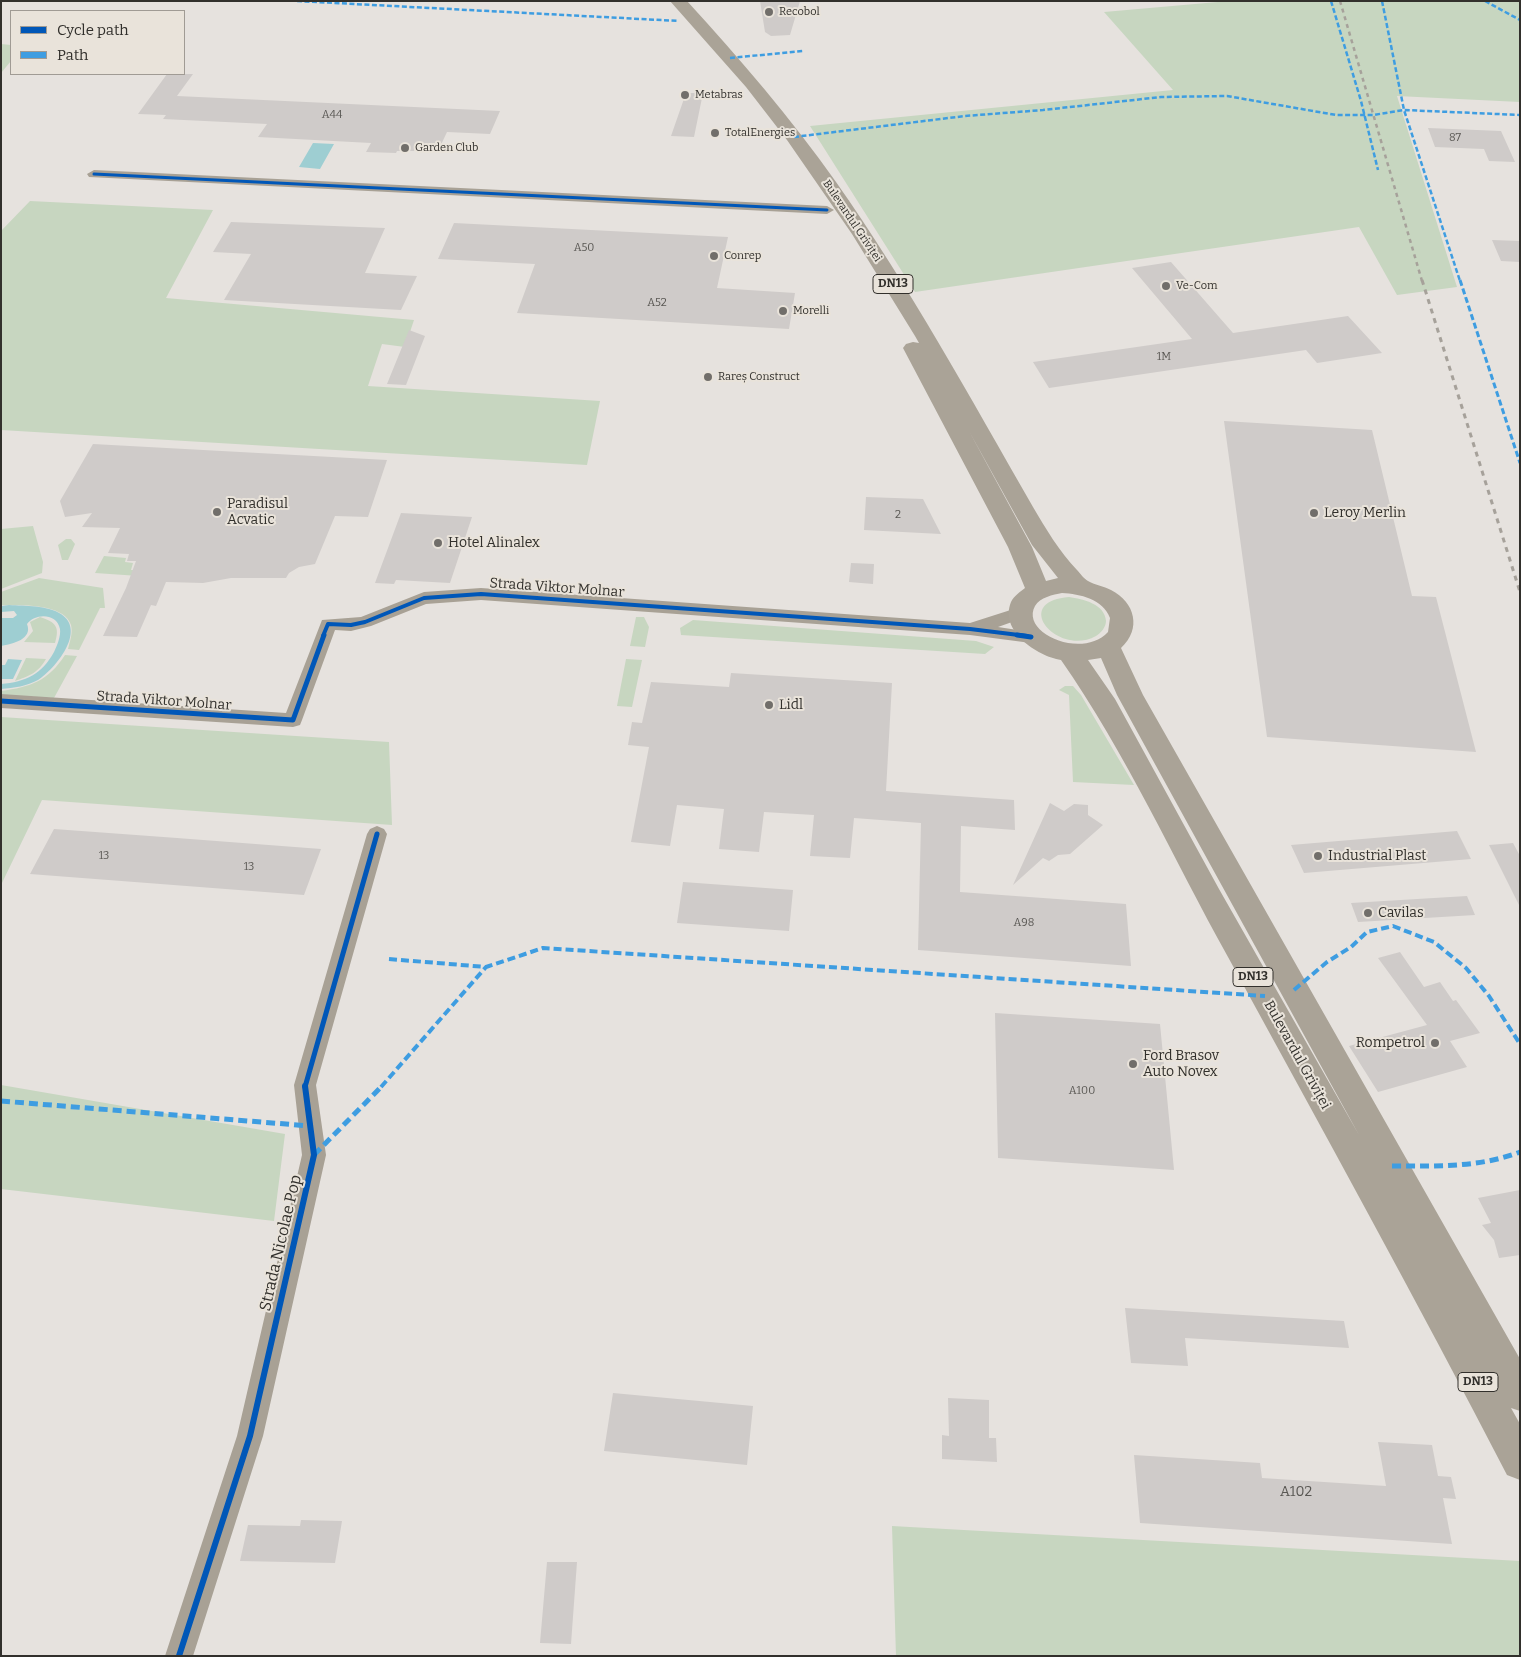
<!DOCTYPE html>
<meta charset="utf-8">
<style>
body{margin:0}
#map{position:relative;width:1521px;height:1657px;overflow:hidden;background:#e6e2de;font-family:Bitter,serif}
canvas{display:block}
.frame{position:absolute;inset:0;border:2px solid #32302c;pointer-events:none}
.legend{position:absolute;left:10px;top:10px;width:175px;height:65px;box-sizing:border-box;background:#e9e3da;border:1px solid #a09b94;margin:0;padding:6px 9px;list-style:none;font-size:15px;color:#32302c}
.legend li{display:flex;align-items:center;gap:10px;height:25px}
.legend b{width:25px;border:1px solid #a09b94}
</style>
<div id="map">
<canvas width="1521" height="1657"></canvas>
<div class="frame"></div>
<ul class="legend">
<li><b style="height:6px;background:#0057b8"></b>Cycle path</li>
<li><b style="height:6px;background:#3e9de1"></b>Path</li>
</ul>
</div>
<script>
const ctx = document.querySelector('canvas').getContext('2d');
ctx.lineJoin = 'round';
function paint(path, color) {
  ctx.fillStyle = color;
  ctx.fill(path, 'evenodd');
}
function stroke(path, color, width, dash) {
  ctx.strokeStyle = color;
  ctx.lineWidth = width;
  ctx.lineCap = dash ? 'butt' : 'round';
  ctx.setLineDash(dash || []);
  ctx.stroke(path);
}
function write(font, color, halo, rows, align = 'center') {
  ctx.font = font + ' Bitter,serif';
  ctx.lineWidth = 4;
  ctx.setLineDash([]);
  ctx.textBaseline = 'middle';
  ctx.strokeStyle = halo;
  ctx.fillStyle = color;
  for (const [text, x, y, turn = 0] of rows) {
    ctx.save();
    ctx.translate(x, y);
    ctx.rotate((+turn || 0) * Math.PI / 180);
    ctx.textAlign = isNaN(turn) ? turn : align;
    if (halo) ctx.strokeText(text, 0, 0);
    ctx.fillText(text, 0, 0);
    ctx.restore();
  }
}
const green = new Path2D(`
 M 1229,1 L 1520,1 L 1520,102 L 1397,96 L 1457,287 L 1397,295 L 1359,227 L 915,292 L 810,126 L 1173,90 L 1104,12 Z
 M 1,44 L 11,45 L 11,61 L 1,73 Z
 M 30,201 L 213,210 L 166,298 L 414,320 L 405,347 L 382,344 L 368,386 L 600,401 L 587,465 L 1,430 L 1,231 Z
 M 33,526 L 43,562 L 42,573 L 1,589 L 1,529 Z
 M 66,539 L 71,539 L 75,544 L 68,560 L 62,560 L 58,545 Z
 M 104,556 L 126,558 L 125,562 L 133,563 L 131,570 L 141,570 L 139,576 L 95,573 Z
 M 39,578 L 103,588 L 105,608 L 100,608 L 79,650 L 68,649 C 70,641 73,633 71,625 C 64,603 20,605 1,605 L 1,592 Z
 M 1069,597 C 1083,599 1105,604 1106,621 C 1106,627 1101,633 1096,636 C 1058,657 1010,602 1069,597 Z
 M 40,617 C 56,622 60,627 55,643 L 24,642 L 33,631 L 30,622 Z
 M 636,617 L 644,617 L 649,627 L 645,647 L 630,646 Z
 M 693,620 L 976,641 L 994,647 L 985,654 L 681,635 L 680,628 Z
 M 65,655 L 77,656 L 54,698 L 1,695 L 1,691 C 31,687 48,681 65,655 Z
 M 26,658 L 46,659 C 38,673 29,676 15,681 Z
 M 626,659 L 642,660 L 632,707 L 617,706 Z
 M 1065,686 L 1073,686 L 1081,695 L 1134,785 L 1073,782 L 1069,695 L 1059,690 Z
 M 1,717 L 389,742 L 392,825 L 42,800 L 1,885 Z
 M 1,1085 L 285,1134 L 274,1221 L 1,1189 Z
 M 892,1526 L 1520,1561 L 1520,1656 L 896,1656 Z`);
const water = new Path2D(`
 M 313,143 L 334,144 L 320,169 L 299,167 Z
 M 9,605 C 25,606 47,605 61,614 C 87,631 55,669 38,680 C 27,686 14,688 1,689 L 1,684 C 26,682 42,674 54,652 C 57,646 61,636 60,629 C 57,613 35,613 27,624 C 33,639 13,644 1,646 L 1,618 L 13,618 L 17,615 L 14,611 L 1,612 L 1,606 Z
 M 8,659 L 22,660 L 13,679 L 1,679 L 1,665 L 5,665 Z`);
const building = new Path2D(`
 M 760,1 L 800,1 L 790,35 L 771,36 L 765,32 Z
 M 167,74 L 193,74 L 177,96 L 500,111 L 490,134 L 447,132 L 439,149 L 416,148 L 414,151 L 397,151 L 396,153 L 366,152 L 371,143 L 258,137 L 267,124 L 163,119 L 166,115 L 138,114 Z
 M 686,93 L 703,93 L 694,137 L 671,136 Z
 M 1428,128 L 1501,131 L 1515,162 L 1489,161 L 1484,149 L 1435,147 Z
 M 231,222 L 385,228 L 365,273 L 417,276 L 401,310 L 224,300 L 251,254 L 213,252 Z
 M 454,223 L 728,237 L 717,288 L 795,293 L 789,329 L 517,313 L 535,264 L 438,259 Z
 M 1492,240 L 1520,241 L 1520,262 L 1501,261 Z
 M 1171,262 L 1233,333 L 1348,316 L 1382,353 L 1317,363 L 1306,350 L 1049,388 L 1033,362 L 1192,339 L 1132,268 Z
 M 409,330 L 425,336 L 406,385 L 387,384 Z
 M 1224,421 L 1372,430 L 1412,596 L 1436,597 L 1476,752 L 1267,737 Z
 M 93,444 L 387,460 L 368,517 L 335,516 L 315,564 L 299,567 L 289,573 L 286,578 L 231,578 L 203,583 L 166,582 L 156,606 L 151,605 L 137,637 L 103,636 L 126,588 L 136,561 L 127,561 L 129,554 L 108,553 L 120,528 L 82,527 L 92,513 L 65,517 L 60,501 Z
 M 866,497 L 923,499 L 941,534 L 864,530 Z
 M 401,513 L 472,517 L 450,583 L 396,580 L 394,584 L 375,583 Z
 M 851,563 L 874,564 L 873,584 L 849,582 Z
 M 731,673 L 892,683 L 886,791 L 1014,800 L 1015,830 L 961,826 L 960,892 L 1126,904 L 1131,966 L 918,950 L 921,823 L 854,818 L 850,858 L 810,856 L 814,815 L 764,812 L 759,852 L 719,849 L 724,809 L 677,805 L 670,846 L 631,842 L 649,747 L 628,745 L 632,722 L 642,723 L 651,682 L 729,687 Z
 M 1050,803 L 1064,811 L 1074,804 L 1088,805 L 1088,815 L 1103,825 L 1070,854 L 1058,855 L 1049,861 L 1043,858 L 1013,885 Z
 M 54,829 L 177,838 L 321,849 L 304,895 L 30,874 Z
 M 1457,831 L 1471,859 L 1304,873 L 1291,845 Z
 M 1513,843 L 1520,856 L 1520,907 L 1489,845 Z
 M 683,882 L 793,890 L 789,931 L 677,923 Z
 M 1467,896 L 1475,915 L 1358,922 L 1351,903 Z
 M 1400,952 L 1424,987 L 1440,982 L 1453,1001 L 1456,1000 L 1480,1033 L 1450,1041 L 1467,1067 L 1378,1092 L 1349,1046 L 1427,1025 L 1378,958 Z
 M 995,1013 L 1160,1024 L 1174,1170 L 998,1158 Z
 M 1520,1190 L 1520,1255 L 1499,1258 L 1494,1240 L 1482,1225 L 1491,1223 L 1478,1198 Z
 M 1125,1308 L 1344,1321 L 1349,1348 L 1185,1338 L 1188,1366 L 1131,1363 Z
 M 613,1393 L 753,1406 L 747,1465 L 604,1451 Z
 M 948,1398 L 989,1400 L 989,1438 L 996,1438 L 997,1462 L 942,1459 L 942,1435 L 949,1436 Z
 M 1378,1442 L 1432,1445 L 1438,1476 L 1451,1477 L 1456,1499 L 1443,1498 L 1452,1544 L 1140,1523 L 1134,1455 L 1260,1463 L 1262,1478 L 1386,1486 Z
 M 301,1520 L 342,1521 L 335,1563 L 240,1561 L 248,1525 L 300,1526 Z
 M 547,1562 L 577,1562 L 571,1644 L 540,1643 Z`);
const minor = new Path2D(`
 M 94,170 L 827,206 L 834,210 L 827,214 L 89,177 L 87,174 Z
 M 481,588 L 970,623 L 1020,607 L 1026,609 L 1029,613 L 1026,617 L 998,627 L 1037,633 L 1040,637 L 1037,641 L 1031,643 L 970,635 L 481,600 L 426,604 L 371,626 L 351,631 L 335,630 L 302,720 L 300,725 L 293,727 L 1,708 L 1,694 L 286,713 L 322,620 L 361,617 L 424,592 Z
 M 377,826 L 384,829 L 387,834 L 316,1085 L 326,1155 L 263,1436 L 193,1656 L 165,1656 L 237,1436 L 302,1155 L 294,1085 L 367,834 L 370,829 Z`);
const primary = new Path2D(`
 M 670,1 L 687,1 C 740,59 791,118 836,182 C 909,286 970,397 1033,507 C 1046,529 1059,551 1077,570 C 1080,573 1084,579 1088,581 C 1094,585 1104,586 1111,590 C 1135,602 1142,629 1121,648 L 1143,695 L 1520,1359 L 1520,1411 L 1511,1408 L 1520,1424 L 1520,1480 L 1507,1475 C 1417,1301 1322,1129 1228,957 C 1173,858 1126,753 1061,660 C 1037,656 999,631 1011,602 C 1014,596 1020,592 1025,588 L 1008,547 L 903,348 L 906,344 L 913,342 L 919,343 L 915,336 L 852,234 L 787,140 L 746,87 ZM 969,431 L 1032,545 L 1058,578 L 1046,581 L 1032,547 ZM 1062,593 C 1080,594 1103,599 1110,618 L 1108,632 C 1082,660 1020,633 1035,606 C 1040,597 1053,595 1062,593 ZM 1101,658 L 1117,695 L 1359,1135 L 1219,889 L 1115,699 L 1088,660 Z`);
const railFar1 = new Path2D(`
 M 1340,1 L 1422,281`);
const rail = new Path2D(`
 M 1422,280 L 1520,592`);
const quietFar3 = new Path2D(`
 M 297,1 L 679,21
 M 1331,1 L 1361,101 L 1378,170
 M 1382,1 L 1404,110 L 1460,281
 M 1485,1 L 1520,20
 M 730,58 L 803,51
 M 794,137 L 965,116 L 1043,110 L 1161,97 L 1227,96 L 1336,115 L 1373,115 L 1404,110 L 1520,115`);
const quietFar2 = new Path2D(`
 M 1460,280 L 1520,463`);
const quietFar1 = new Path2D(`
 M 389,959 L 486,967 L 543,948 L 1265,996
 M 1294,990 L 1327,962 L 1351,947 L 1367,932 L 1393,926 L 1434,942 L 1466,968 L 1489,996 L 1520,1044
 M 381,1087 L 486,967`);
const quiet = new Path2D(`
 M 1,1101 L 310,1126
 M 314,1155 L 382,1086
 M 1392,1166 C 1436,1166 1478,1168 1520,1152`);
const cyclewayFar3 = new Path2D(`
 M 94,174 L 827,210`);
const cyclewayFar2 = new Path2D(`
 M 323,636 L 328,624 L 351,625 L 365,622 L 424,598 L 481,594 L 970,629 L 1027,636`);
const cyclewayFar1 = new Path2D(`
 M 1017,635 L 1031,637
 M 1,701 L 293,720 L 324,635
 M 305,1087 L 377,834`);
const cycleway = new Path2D(`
 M 179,1656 L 250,1436 L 314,1155 L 305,1086`);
const markers = [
 [769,12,5,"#716e6a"],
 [685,95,5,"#716e6a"],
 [715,133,5,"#716e6a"],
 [405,148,5,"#716e6a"],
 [714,256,5,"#716e6a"],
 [1166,286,5,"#716e6a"],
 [783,311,5,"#716e6a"],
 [708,377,5,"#716e6a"],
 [217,512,5,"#716e6a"],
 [1314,513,5,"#716e6a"],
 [438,543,5,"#716e6a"],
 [769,705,5,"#716e6a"],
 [1318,856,5,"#716e6a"],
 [1368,913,5,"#716e6a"],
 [1435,1043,5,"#716e6a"],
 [1133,1064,5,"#716e6a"]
];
const farPoinames = [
 ["Recobol",779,12],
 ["Metabras",695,95],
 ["TotalEnergies",725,133],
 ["Garden Club",415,148],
 ["Conrep",724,256],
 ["Ve-Com",1176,286],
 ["Morelli",793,311],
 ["Rareș Construct",718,377]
];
const numberNames = [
 ["A44",332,115],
 ["87",1455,138],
 ["A50",584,248],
 ["A52",657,303],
 ["1M",1164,357],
 ["2",898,515],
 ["13",104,856],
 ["13",249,867],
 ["A98",1024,923],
 ["A100",1082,1091]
];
const farStreetnames = [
 ["Bulevardul Griviței",852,221,56]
];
const shields = [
 [893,284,40],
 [1253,977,40],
 [1478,1382,40]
];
const shieldNames = [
 ["DN13",893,284],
 ["DN13",1253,977],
 ["DN13",1478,1382]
];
const poiNames = [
 ["Paradisul",227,504],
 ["Acvatic",227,520],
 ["Leroy Merlin",1324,513],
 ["Hotel Alinalex",448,543],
 ["Lidl",779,705],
 ["Industrial Plast",1328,856],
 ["Cavilas",1378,913],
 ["Rompetrol",1425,1043,"right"],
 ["Ford Brasov",1143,1056],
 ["Auto Novex",1143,1072]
];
const streetNames = [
 ["Strada Viktor Molnar",557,588,4],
 ["Strada Viktor Molnar",164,701,4],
 ["Bulevardul Griviței",1297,1055,61]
];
const nearNumbernames = [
 ["A102",1296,1492]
];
const nearStreetnames = [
 ["Strada Nicolae Pop",281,1243,-77]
];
paint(green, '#c7d6c0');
paint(water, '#9eced2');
paint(building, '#cfcbc9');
paint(minor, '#a8a195');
paint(primary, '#aaa397');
stroke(railFar1, '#a6a19a', 2.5, [4, 4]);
stroke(rail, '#a6a19a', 3, [5, 5]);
stroke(quietFar3, '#3e9de1', 2.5, [5, 2.5]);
stroke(quietFar2, '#3e9de1', 3, [6, 3]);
stroke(quietFar1, '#3e9de1', 4, [8, 4]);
stroke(quiet, '#3e9de1', 5, [9, 5]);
stroke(cyclewayFar3, '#0057b8', 3);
stroke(cyclewayFar2, '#0057b8', 4);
stroke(cyclewayFar1, '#0057b8', 5);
stroke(cycleway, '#0057b8', 6);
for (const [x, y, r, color] of markers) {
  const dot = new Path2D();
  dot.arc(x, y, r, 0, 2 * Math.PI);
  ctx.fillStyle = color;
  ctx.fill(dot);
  stroke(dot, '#e9e3da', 2);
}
write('11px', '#32302c', '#e9e3da', farPoinames, 'left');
write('11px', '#595753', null, numberNames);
write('11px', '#32302c', '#e9e3da', farStreetnames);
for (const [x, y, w] of shields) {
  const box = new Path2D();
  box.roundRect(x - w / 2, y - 9.5, w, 19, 4);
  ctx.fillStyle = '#e9e3da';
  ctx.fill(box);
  stroke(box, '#32302c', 1);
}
write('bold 12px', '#32302c', null, shieldNames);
write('14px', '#32302c', '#e9e3da', poiNames, 'left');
write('14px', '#32302c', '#e9e3da', streetNames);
write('14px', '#595753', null, nearNumbernames);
write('16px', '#32302c', '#e9e3da', nearStreetnames);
</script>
